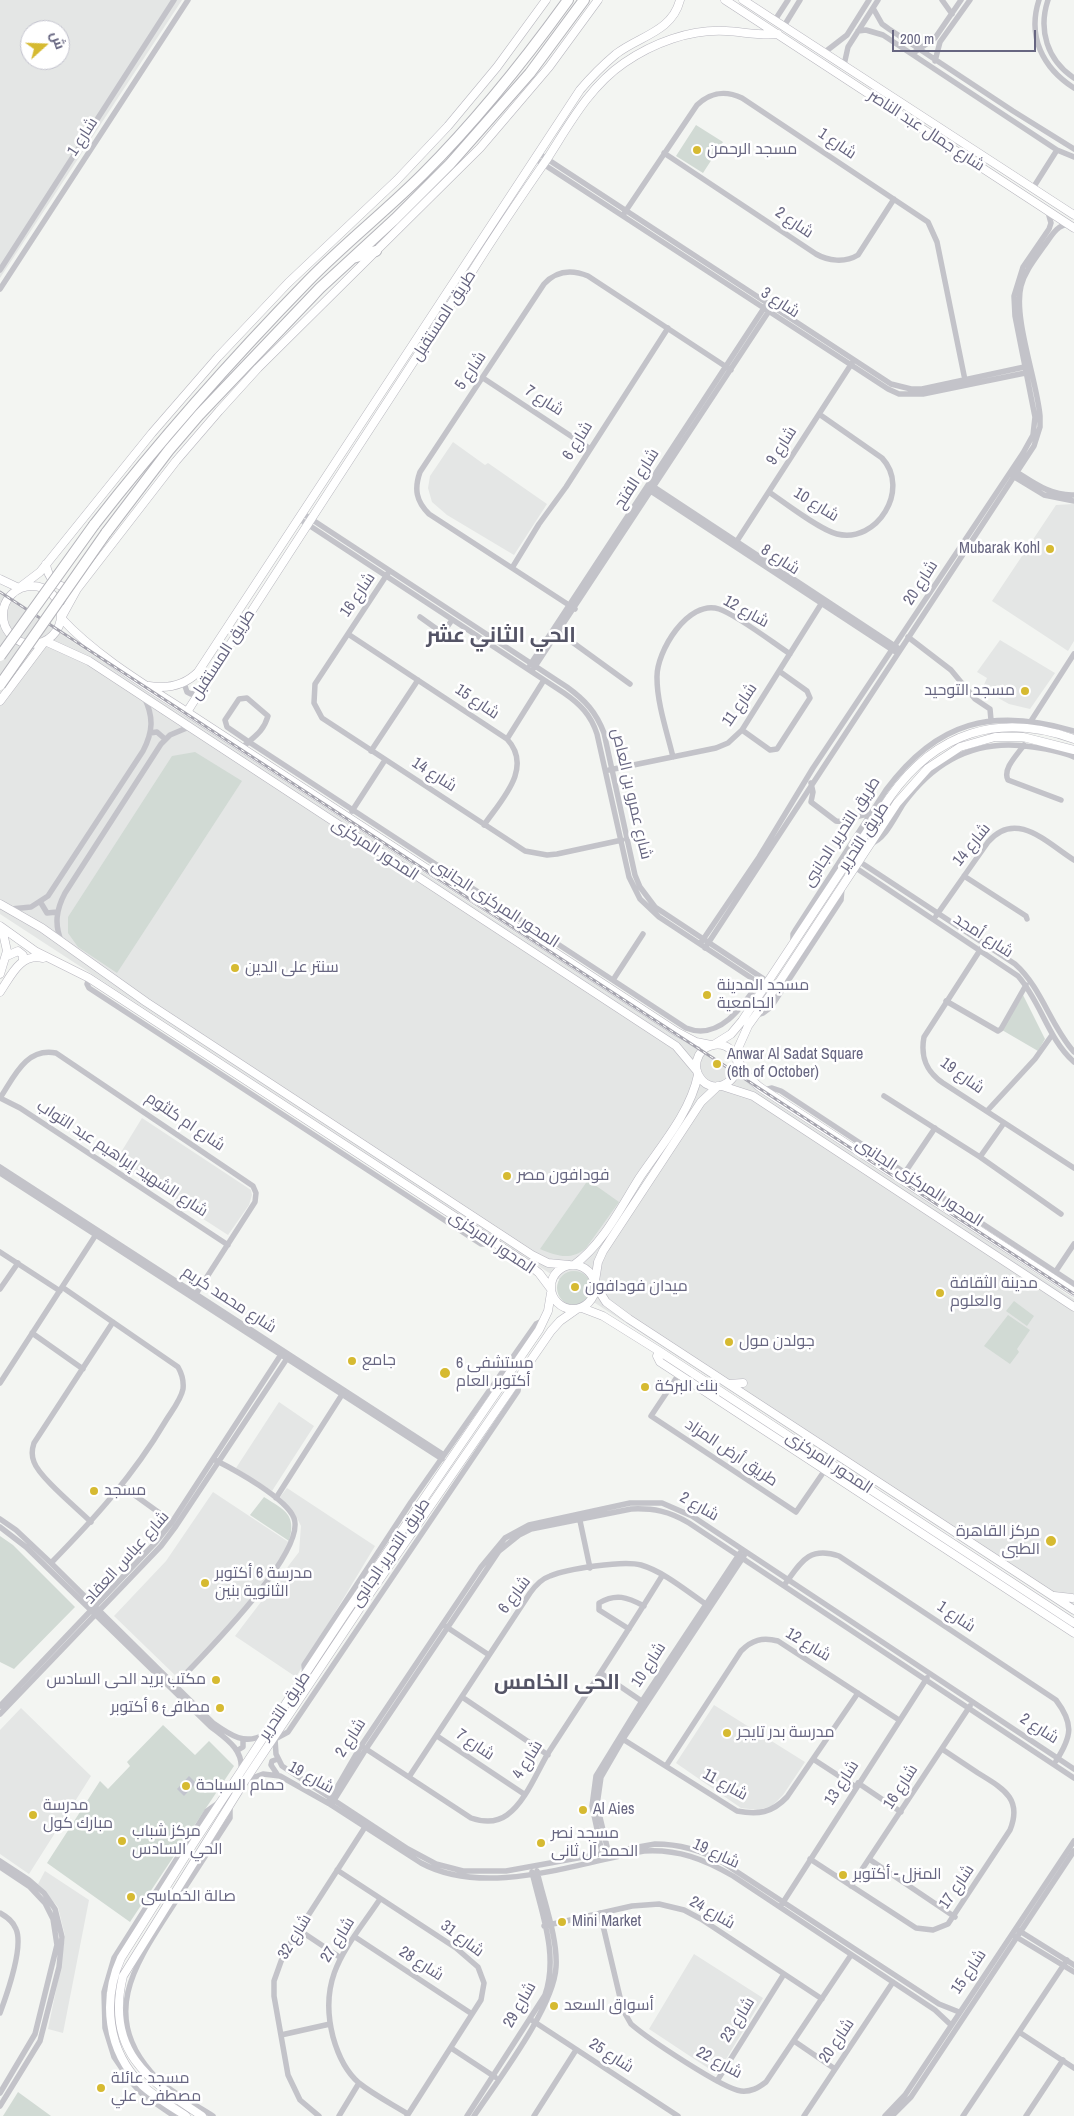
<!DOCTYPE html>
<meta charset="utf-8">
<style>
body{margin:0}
#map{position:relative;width:1074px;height:2116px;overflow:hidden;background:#f3f5f2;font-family:"Archivo Narrow",Cairo,sans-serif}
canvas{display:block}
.north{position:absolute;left:20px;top:20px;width:50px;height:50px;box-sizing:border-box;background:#fff;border:1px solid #c2c2cd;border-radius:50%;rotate:70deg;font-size:14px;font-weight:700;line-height:20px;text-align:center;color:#676681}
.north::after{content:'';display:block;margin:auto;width:18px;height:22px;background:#d6ba31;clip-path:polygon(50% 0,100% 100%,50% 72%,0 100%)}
.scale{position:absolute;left:892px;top:30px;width:144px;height:22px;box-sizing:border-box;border:2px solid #676681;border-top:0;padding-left:6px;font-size:15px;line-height:18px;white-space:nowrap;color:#676681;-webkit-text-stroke:4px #fff;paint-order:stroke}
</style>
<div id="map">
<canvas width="1074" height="2116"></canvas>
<div class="north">ش</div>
<div class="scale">200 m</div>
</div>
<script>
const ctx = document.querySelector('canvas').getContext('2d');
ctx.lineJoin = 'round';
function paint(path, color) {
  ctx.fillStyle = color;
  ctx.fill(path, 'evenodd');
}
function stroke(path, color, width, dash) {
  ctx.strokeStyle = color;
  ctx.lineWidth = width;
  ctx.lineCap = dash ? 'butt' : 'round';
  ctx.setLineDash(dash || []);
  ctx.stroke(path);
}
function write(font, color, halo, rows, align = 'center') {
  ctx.font = font + ' "Archivo Narrow",Cairo,sans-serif';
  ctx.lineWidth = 5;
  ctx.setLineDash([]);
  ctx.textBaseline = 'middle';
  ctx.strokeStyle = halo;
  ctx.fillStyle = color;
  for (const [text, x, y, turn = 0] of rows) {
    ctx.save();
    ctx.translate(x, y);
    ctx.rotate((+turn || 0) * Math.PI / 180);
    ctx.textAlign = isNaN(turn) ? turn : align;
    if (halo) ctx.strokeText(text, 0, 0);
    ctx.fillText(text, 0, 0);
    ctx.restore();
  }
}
const built = new Path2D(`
 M 0,0 L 182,0 L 0,278 ZM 30,30 L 60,30 L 60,60 L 30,60 Z
 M 453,442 L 485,465 L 488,463 L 547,504 L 514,555 L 447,515 L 432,502 L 428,488 L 430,476 Z
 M 1074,504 L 1074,641 L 1068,651 L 992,601 L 1056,505 Z
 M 0,594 L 497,921 L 720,1061 L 1074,1299 L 1074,1616 L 0,914 Z
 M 1000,640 L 1055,673 L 1030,709 L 1009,704 L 982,689 L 987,678 L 977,672 Z
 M 142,1118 L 251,1190 L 252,1195 L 249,1205 L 228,1235 L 115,1162 Z
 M 279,1402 L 314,1426 L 272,1491 L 236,1468 Z
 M 287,1488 L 375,1546 L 296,1677 L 235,1636 L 299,1552 L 301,1526 L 295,1514 L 280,1497 Z
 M 213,1492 L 290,1543 L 255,1596 L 179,1679 L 114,1616 L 166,1561 Z
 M 714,1705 L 805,1762 L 783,1795 L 772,1806 L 758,1810 L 741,1808 L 676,1763 Z
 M 21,1708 L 91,1776 L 29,1874 L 0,1854 L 0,1730 Z
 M 45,1871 L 89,1900 L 63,2033 L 48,2029 L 60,1971 L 65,1936 L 58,1907 L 38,1884 Z
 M 694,1954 L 763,1998 L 717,2074 L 649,2029 Z`);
const green = new Path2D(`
 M 696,125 L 723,142 L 703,173 L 676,156 Z
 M 195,752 L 242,781 L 117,973 L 78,947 L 68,933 L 68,917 L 172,756 Z
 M 1023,995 L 1045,1039 L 1038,1051 L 1002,1030 Z
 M 588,1180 L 619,1202 L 586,1248 C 571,1261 557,1256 540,1249 Z
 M557 1288a17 17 0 1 1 34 0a17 17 0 1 1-34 0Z
 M 1014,1301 L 1034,1316 L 1027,1326 L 1006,1311 Z
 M 1008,1315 L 1030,1330 L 1017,1349 L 1019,1352 L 1010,1364 L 984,1346 Z
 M 264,1497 C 284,1510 297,1514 289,1541 L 250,1515 Z
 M 0,1536 L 13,1545 L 75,1607 L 14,1669 L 0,1662 Z
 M 163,1725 L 195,1755 L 209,1741 L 234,1766 L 130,1922 L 47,1863 L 100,1781 L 108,1789 L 130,1766 L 127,1762 Z
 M 18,2092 L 51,2116 L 3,2116 Z`);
const water = new Path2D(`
 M 189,1776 L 196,1783 L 184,1796 L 177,1789 Z`);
const street = new Path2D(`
 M 942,0 L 952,14
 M 1039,0 C 1027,37 1043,68 1074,88
 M 1048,0 C 1038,30 1047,60 1074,78
 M 873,8 L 882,24 L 889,29 L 1013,111 L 1074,149
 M 775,20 L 788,0
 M 784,26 L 800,0
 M 858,31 L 866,30 L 883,35 L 1057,150 L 1074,157
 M 825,52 L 847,35 L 869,0
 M 912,54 L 935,38 L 961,0
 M 935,61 L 940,42 L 970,0
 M 844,65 L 848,47 L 878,0
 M 538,153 L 891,384 L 911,389 L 922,389 L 1029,366
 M 664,153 L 816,254 C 828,261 845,263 858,255 L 894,199
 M 534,158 L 888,389 L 899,394 L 923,394 L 1030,372
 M 1033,188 L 1057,150
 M 623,215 L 697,105 C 711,92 725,90 742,98 L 928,222 L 937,242 L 966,385
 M 0,270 L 174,0
 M 0,289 L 188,0
 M 483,378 L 589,448
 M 1015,471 C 1034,483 1051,496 1074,495
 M 1011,475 L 1044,495 L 1074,501
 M 651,485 L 898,648
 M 649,490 L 894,651
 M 769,492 C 785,503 820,530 837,534 C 877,544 911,489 882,458 L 819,414
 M 302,513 L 567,687 C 585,700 596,712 604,733 L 635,875 L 640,887 L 655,907 L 776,987
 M 298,518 L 564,693 C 580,704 591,715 597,734 L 629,877 L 640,899 L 659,917 L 762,985
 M 735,544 L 852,363
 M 512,568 L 539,524 L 566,487 L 668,328
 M 388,573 L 315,684 L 314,703 L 322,718 L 525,851 L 547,855 L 557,854 L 622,840
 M 575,609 L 429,514 C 416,501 414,489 420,472 L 544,284 C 556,271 571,269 588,276 L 731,370
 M 420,617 L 441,632 L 445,630 L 452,620
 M 557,631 L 630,684
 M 348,634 L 507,739 C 534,768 501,800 484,825
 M 908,637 L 951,670 L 975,699 L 990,709 L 991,720
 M 530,665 L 766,305
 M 534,668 L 771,308
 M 184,683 L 187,692 L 191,694 L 199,692
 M 1031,721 L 1074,654
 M 742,730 L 770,750 L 777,749 L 810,698 L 807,691 L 779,671
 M 150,733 L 157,732 L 165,739
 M 507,739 L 544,680
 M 1024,745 C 1018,754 1002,769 1008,780 L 1061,800
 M 242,748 C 253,737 263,733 268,716 L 247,698 L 239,699 L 225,720 L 227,727 L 249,742 L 686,1028 C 721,1042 745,1003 762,978
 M 371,751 L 418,680
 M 673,757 C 667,732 657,703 657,678 C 656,652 688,599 719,609 C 737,615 772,642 790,654
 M 609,770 L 716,748 L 728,743 L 742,730 L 823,601
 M 811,783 L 813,792 L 811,802 L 836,821 C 848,824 860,812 872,815
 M 352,811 L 385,760
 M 870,844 C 886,839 895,816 904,803 C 936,759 979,738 1033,747 C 1047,749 1061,751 1074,757
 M 851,856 L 1015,964 C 1042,988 1050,1025 1074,1052
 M 847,862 L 1018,976 C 1041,1002 1048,1039 1074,1062
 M 964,876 L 1026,916 L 1027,919
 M 41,903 L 47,913 L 57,912
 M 11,909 L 31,907 L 48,896 L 143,751 C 153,732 154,717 144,697
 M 936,916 L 988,842 C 1016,809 1047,843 1074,860
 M 62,943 C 54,925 56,910 65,893 L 161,744 L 170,735 L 189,727
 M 700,944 L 759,857 L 813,768 L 1023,453 L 1033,435 L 1035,417 L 1015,316 L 1014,296 L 1023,267 L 1049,229 L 1051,223 L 1048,212
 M 793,944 L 793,934 L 796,929 L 886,790 C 937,721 993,707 1074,731
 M 984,944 L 924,1037 C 920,1058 927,1072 943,1083 L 1074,1168
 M 705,948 L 1034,446 L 1040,427 L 1040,416 C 1037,381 1013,318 1021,286 C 1025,271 1035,259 1044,246 C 1051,237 1056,225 1069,224
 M 89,978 L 87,984 L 89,988 L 481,1244 L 485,1244 L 489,1240
 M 613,980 L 643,934
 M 946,1001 L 998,1031 L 1001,1029 L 1026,985
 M 756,1015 L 763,1013 L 771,1007 L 841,900 L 842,888
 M 764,1090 L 772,1088 L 781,1091 L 1074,1284
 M 884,1096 L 980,1157 L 1061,1214
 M 0,1098 C 14,1077 26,1047 56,1053 L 253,1186 L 256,1193 L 255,1202 L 194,1297
 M 0,1098 L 20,1108 L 228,1245
 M 987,1111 L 1035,1059 L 1052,1035
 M 980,1157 L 1004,1123
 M 0,1167 L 444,1455
 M 0,1173 L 442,1459
 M 904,1174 L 935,1128
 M 0,1252 L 60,1291
 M 1056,1271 L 1074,1244
 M 0,1289 L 18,1263
 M 32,1333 L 83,1369
 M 679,1374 L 651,1416 L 796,1512 L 825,1470
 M 520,1376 L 518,1391 L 288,1732 L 275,1739 L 276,1754 L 282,1766 L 408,1849 L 436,1864 L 463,1871 L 506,1871 L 655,1844 C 680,1844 701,1850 722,1862 L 939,2004 L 959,2012
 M 0,1383 L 97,1233
 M 122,1486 L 172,1522
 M 276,1498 L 343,1393
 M 579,1516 L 590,1568
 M 0,1519 L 16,1530 L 51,1563 L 213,1723 C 230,1735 245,1746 265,1734
 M 91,1522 C 78,1509 39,1477 34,1462 C 31,1455 32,1449 34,1443 L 113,1322
 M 0,1527 L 26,1547 L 210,1726 C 225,1738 244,1749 241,1771
 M 51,1563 C 94,1519 133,1476 165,1422 C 171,1412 181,1400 183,1389 C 184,1380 182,1374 178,1367 L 62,1287
 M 785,1584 C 801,1562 809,1546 839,1556 L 1056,1700 C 1074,1724 1072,1736 1056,1761
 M 445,1626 L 489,1655
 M 629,1629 L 599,1610 L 599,1603 C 616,1593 627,1597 644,1606
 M 602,1674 L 643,1702
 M 305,1676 L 304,1665 L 411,1502 L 536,1324 L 544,1320
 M 176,1684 C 200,1658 307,1553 294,1518 C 286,1498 235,1470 215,1460
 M 462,1697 L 548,1755
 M 0,1706 L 156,1542 L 172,1522 L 282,1353
 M 0,1714 L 161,1546 L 176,1526 L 288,1357
 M 437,1736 L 524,1794
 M 621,1738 L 737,1811 C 758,1815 772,1813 787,1797 L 858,1693
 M 363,1747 L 471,1818 C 483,1822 496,1823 507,1815 C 525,1802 536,1774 547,1755 C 586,1695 625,1636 662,1576
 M 238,1750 L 243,1747 L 243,1740
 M 813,1759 L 856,1787
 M 666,1766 L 741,1651 C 752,1640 762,1637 778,1641 L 899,1720
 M 277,1774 L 271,1765 L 272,1761 L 278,1759
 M 409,1777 L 530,1593 C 535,1586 541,1579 550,1576 C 567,1569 623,1560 641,1565 C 665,1572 689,1593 710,1607
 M 247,1780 L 263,1774 L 280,1776 L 328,1803 L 421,1863 C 486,1898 576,1863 644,1851 C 678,1849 704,1859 733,1876 L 935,2010 L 951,2025
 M 858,1783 L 901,1812
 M 328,1803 L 361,1746 L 481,1567 L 505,1538 L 529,1525 L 630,1503 L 662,1503 L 692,1516 L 1074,1769
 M 331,1805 L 366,1749 L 499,1551 L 519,1535 L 531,1529 L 631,1509 C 653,1508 669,1511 689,1523 L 1074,1778
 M 609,1855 L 597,1805 L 601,1777 L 623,1739 L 744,1556
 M 603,1857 L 592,1806 L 596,1776 L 642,1701 L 740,1553
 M 810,1859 L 916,1928 L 933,1930 L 948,1924 L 1010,1830 C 1023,1798 1002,1788 978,1773 C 966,1765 954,1757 942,1749
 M 869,1859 L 955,1917
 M 0,1861 L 29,1880 L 44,1893 L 55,1909 L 62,1937 L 59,1967 L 40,2041 L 0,2106
 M 0,1867 L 30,1887 L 45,1903 L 53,1919 L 57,1945 L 35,2034 L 0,2093
 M 337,1870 L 456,1948 L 478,1967 L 484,1983 L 481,2000 L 407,2116
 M 851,1886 L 970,1706
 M 380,1899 C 348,1947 317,1975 333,2037 C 338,2055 345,2071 359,2083 C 374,2095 392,2104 408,2114
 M 782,1904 L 927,1678
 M 0,1913 C 7,1917 13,1921 16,1929 C 24,1947 7,1994 0,2013
 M 600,1913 L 623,2010 L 631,2024 C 647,2038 723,2089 741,2091 C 751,2092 758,2088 766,2082 L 851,1955
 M 544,1926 L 632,1906 L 659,1904 L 684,1910 L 701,1919 L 822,1999
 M 299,1930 L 341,1958
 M 1018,1930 L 1074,1965
 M 1013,1935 L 1074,1972
 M 355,1937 L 472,2014
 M 533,2021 L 678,2116
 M 1019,2032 L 1074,2068
 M 281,2035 L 330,2024
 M 794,2041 L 835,2069
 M 451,2048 L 495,2077
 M 717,2081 L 784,1974
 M 174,2116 L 142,2094 L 131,2082 L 114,2057 L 105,2028 L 104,1992 L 114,1958 L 207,1811 L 221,1801
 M 213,2116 C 193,2103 167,2091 151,2072 C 98,2012 139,1959 174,1904 C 193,1876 211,1847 230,1818 L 230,1806
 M 319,2116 L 300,2100 L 288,2075 L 274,1996 L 274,1981 L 284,1953 L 367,1824
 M 339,2116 L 359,2083
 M 467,2116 L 545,1995 C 559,1954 541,1912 532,1872
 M 474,2116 C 498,2080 554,2007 556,1967 C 558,1938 543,1899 537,1871
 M 534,2116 L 576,2050
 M 804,2116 L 893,1982
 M 885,2116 L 905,2095 L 1074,1841
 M 892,2116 L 911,2097 L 1074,1851
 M 963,2116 L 1067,1960
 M 1026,2116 L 1063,2060`);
const secondary = new Path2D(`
 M 598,0 L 549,67 L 480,148 L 258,368 L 219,411 L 176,461 L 77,589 L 61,618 C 95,655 145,685 187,712 L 677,1032 L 696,1042 L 711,1045
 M 725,0 L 1074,228
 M 743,0 L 1074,215
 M 46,564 C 48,578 56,587 70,588
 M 0,579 L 19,588 L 40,572 L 152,433 L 218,357 L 288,283 L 397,180 L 448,126 L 497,67 L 546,0
 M3 615a29 29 0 1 1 58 0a29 29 0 1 1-58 0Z
 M 149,686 C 168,689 184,686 198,672 L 580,90 C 591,77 603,65 616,54 C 639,36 672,32 680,0
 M 0,701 L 45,641 L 89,661 L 676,1046 L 697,1071
 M 187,712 C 281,564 378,417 473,270 C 497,232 522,195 547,159 C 569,125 589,87 624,63 C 653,43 690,29 726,31 C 744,32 760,36 778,34
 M 0,904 L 42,928 L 146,1002 L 532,1255 L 548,1263 L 569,1265
 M 0,926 L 35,951 L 89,978 L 529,1265 L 539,1273 L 551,1289
 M 7,956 L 18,951 L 23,955 L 23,961
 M 0,974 L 7,951 L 2,928
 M 0,992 C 11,976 20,953 43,958
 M 715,1044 L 731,1034 L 742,1021 L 890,797 C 936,732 999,712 1074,739
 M 735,1055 L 748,1026 L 776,987 L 897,803 L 928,768 L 960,747 L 995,737 L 1023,737 L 1074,750
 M 737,1060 C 741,1084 709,1098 698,1074 C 695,1068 696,1061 699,1055 C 706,1043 723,1041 732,1051 C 737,1057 740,1065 744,1071 C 750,1079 756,1085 764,1090 L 1074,1292
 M 722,1086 L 753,1096 L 1074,1307
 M551 1287a22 22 0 1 1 44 0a22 22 0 1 1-44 0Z
 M 574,1265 C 603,1244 621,1207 640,1177 C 661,1146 690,1113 698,1075
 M 595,1281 L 598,1262 L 603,1251 L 701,1102 L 718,1086
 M 596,1286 L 606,1302 L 629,1319 L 1074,1610
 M 582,1308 L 603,1316 L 659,1351 L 1074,1623
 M 659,1351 L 657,1356 L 660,1362 L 1074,1633
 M 729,1384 L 743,1383
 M 1054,1596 L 1072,1598
 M 186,2116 C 171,2106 155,2097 142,2085 C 107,2051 102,2000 121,1958 L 193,1844 L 345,1614 L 539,1330 L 548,1311 L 551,1293
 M 202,2116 C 147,2080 105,2050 123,1976 L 244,1782 L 362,1605 L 551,1331 L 560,1321 L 577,1309`);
const highway = new Path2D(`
 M 353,258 L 376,251
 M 94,525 C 161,439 233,358 309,280 C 345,243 386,211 423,174 C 476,121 524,61 568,0
 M 106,533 L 169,450 L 199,415 L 320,288 L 395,219 L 450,164 L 530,73 L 584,0`);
const rail = new Path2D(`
 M 0,592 L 1074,1294`);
const highwayBridge = new Path2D(`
 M 0,656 L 94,525
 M 0,685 L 106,533`);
const markers = [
 [697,150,5,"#d6ba31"],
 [1050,549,5,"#d6ba31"],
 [1025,691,5,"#d6ba31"],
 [235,968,5,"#d6ba31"],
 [707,995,5,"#d6ba31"],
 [717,1064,5,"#d6ba31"],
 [507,1176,5,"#d6ba31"],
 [575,1287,5,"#d6ba31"],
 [940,1293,5,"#d6ba31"],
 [729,1342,5,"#d6ba31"],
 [352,1361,5,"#d6ba31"],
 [445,1373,6,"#d6ba31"],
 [645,1387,5,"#d6ba31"],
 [94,1491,5,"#d6ba31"],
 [1051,1541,6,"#d6ba31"],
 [205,1583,5,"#d6ba31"],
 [216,1680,5,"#d6ba31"],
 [220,1708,5,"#d6ba31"],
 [727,1733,5,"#d6ba31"],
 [186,1786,5,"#d6ba31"],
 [583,1810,5,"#d6ba31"],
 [33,1815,5,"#d6ba31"],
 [122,1841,5,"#d6ba31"],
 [541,1843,5,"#d6ba31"],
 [843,1875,5,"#d6ba31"],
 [131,1897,5,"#d6ba31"],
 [562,1922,5,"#d6ba31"],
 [554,2006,5,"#d6ba31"],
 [101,2088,5,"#d6ba31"]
];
const streetNames = [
 ["شارع جمال عبد الناصر",926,131,33],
 ["شارع 1",83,137,-57],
 ["شارع 1",837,144,34],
 ["شارع 2",794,223,34],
 ["شارع 3",780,303,33],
 ["طريق المستقبل",444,316,-57],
 ["شارع 5",471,371,-56],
 ["شارع 7",544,401,33],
 ["شارع 6",578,441,-58],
 ["شارع 9",782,446,-57],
 ["شارع الفتح",637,479,-57],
 ["شارع 10",816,505,32],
 ["شارع 8",780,560,33],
 ["شارع 20",921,583,-57],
 ["شارع 16",358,595,-56],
 ["شارع 12",746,612,29],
 ["طريق المستقبل",223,655,-57],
 ["شارع 15",477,702,34],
 ["شارع 11",740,705,-55],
 ["شارع 14",434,775,33],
 ["شارع عمرو بن العاص",631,794,77],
 ["طريق التحرير الجانبى",842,832,-57],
 ["طريق التحرير",864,837,-57],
 ["شارع 14",972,845,-51],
 ["المحور المركزى",375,850,33],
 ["المحور المركزى الجانبى",495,904,33],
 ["شارع أمجد",983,936,33],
 ["شارع 19",962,1076,36],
 ["شارع ام كلثوم",185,1122,34],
 ["شارع الشهيد إبراهيم عبد التواب",122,1159,33],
 ["المحور المركزى الجانبى",919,1183,33],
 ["المحور المركزى",492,1243,34],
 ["شارع محمد كريم",229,1300,33],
 ["طريق أرض المزاد",731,1453,34],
 ["المحور المركزى",829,1463,33],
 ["شارع 2",699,1507,30],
 ["طريق التحرير الجانبى",391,1553,-56],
 ["شارع عباس العقاد",127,1558,-48],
 ["شارع 6",515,1595,-53],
 ["شارع 1",956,1617,34],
 ["شارع 12",808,1645,31],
 ["شارع 10",649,1665,-57],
 ["طريق التحرير",285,1706,-56],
 ["شارع 2",1039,1729,33],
 ["شارع 2",351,1738,-57],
 ["شارع 7",475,1745,34],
 ["شارع 4",528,1760,-58],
 ["شارع 19",311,1778,29],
 ["شارع 13",842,1783,-57],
 ["شارع 11",725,1785,29],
 ["شارع 16",901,1787,-57],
 ["شارع 19",716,1854,25],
 ["شارع 17",957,1887,-56],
 ["شارع 24",712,1913,30],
 ["شارع 32",295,1937,-59],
 ["شارع 31",462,1939,37],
 ["شارع 27",338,1940,-58],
 ["شارع 28",421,1964,33],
 ["شارع 15",969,1972,-56],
 ["شارع 29",520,2005,-60],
 ["شارع 23",738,2020,-58],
 ["شارع 20",837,2041,-56],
 ["شارع 25",611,2056,33],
 ["شارع 22",719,2063,28]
];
const poiNames = [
 ["مسجد الرحمن",707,150],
 ["Mubarak Kohl",1040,549,"right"],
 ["مسجد التوحيد",1015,691,"right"],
 ["سنتر على الدين",245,968],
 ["مسجد المدينة",717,986],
 ["الجامعية",717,1004],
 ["Anwar Al Sadat Square",727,1055],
 ["(6th of October)",727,1073],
 ["فودافون مصر",517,1176],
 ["مدينة الثقافة",950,1284],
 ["والعلوم",950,1302],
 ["ميدان فودافون",585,1287],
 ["جولدن مول",739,1342],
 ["جامع",362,1361],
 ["مستشفى 6",456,1364],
 ["أكتوبر العام",456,1382],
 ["بنك البركة",655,1387],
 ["مسجد",104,1491],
 ["مركز القاهرة",1040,1532,"right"],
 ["الطبى",1040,1550,"right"],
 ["مدرسة 6 أكتوبر",215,1574],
 ["الثانوية بنين",215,1592],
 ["مكتب بريد الحى السادس",206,1680,"right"],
 ["مطافئ 6 أكتوبر",210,1708,"right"],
 ["مدرسة بدر تايجر",737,1733],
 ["حمام السباحة",196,1786],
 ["مدرسة",43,1806],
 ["مبارك كول",43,1824],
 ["Al Aies",593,1810],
 ["مركز شباب",132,1832],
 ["الحي السادس",132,1850],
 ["مسجد نصر",551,1834],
 ["الحمد آل ثانى",551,1852],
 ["المنزل - أكتوبر",853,1875],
 ["صالة الخماسى",141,1897],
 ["Mini Market",572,1922],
 ["أسواق السعد",564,2006],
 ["مسجد عائلة",111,2079],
 ["مصطفى علي",111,2097]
];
const districtNames = [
 ["الحي الثاني عشر",501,636],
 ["الحى الخامس",557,1683]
];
paint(built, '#e4e6e5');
paint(green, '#d1dad4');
paint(water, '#c2c4ce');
stroke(secondary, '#b8b7bf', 9);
stroke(highway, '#b5b5bb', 12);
stroke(street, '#c3c3c9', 5.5);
stroke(secondary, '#fff', 8);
stroke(highway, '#fff', 10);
stroke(rail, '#a6a5af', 3);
stroke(rail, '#fff', 1, [4]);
stroke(highwayBridge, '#b5b5bb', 12, []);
stroke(highwayBridge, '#fff', 10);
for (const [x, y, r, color] of markers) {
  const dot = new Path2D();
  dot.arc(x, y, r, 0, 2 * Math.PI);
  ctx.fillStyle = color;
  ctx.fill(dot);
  stroke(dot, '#fff', 2);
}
write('16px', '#676681', '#fff', streetNames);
write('16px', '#676681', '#fff', poiNames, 'left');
write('bold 21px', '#545466', '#fff', districtNames);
</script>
